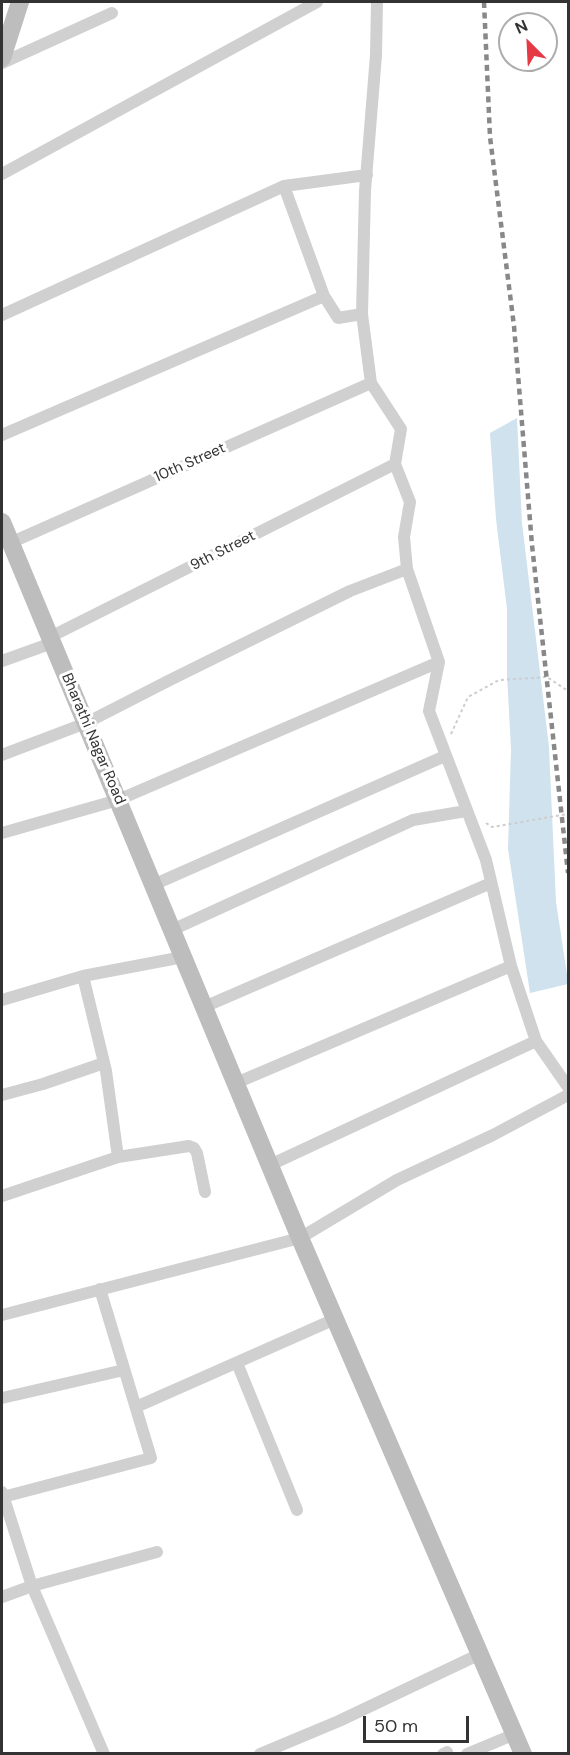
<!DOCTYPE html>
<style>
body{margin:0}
#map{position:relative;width:570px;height:1755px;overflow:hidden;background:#fff;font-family:"DM Sans",sans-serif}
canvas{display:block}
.frame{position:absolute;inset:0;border:3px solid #333;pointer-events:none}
.north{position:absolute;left:498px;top:12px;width:60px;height:60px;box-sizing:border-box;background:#fff;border:2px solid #adadad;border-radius:50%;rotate:336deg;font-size:16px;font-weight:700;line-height:24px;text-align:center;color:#333}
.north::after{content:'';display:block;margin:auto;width:21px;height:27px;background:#e63946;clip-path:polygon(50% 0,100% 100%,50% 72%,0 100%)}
.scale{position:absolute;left:363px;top:1716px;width:106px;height:27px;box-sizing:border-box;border:3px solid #333;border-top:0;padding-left:8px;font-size:18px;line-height:21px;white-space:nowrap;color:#333;-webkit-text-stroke:4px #fff;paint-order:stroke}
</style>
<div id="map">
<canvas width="570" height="1755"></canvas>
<div class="frame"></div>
<div class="north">N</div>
<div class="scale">50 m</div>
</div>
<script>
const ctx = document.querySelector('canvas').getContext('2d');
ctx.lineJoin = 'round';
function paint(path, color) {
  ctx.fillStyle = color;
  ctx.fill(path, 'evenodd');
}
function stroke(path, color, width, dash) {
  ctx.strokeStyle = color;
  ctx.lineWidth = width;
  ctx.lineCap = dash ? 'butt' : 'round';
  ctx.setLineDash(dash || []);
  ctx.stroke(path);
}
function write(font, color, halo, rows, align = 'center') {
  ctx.font = font + ' "DM Sans",sans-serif';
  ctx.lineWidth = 6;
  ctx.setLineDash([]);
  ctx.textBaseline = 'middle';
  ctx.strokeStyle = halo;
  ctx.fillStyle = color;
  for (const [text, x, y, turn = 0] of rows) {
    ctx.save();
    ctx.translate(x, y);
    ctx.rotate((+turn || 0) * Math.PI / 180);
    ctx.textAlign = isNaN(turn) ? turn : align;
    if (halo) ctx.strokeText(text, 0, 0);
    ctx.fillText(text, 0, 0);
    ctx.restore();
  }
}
const water = new Path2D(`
 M 517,418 L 522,523 L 549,747 L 556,902 L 568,981 L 568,984 L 530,993 L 508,849 L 511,749 L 507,675 L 507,609 L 496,519 L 490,433 Z`);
const path = new Path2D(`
 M 451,734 L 468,697 L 499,680 L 547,677 L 568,691
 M 486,823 L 492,827 L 568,814`);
const street = new Path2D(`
 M 377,2 L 376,55 L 365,191 L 362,314 L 371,383 L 401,429 L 395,464 L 410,502 L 404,537 L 407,569
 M 2,63 L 112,13
 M 2,174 L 317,2
 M 284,186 L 324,296 L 338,318 L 362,314
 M 2,315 L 284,186 L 367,175
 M 2,435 L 324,296
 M 10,543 L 371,383
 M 50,637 L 395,464
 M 2,661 L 52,643
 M 2,755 L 86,723 L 170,680 L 350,591 L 407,569 L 439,662 L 429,711 L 486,860 L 511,966 L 536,1041 L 568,1087
 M 2,833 L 118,800 L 439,662
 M 153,885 L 445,756
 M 172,930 L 413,820 L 466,811
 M 2,1000 L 83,976 L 183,957
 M 204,1007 L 491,883
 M 236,1083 L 511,966
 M 2,1095 L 43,1084 L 104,1063
 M 118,1157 L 189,1146 L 194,1148 L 197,1153 L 205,1192
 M 270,1165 L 536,1041
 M 2,1196 L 118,1157 L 106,1071 L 83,976
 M 2,1315 L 300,1238 L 397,1180 L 493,1135 L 568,1095
 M 237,1363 L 297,1510
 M 2,1398 L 124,1370
 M 136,1407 L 335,1319
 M 2,1492 L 32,1586 L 104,1754
 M 3,1497 L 151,1458 L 100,1289
 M 2,1597 L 32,1586 L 157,1552
 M 260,1754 L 339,1721 L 480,1654
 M 443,1754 L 447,1752 L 447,1754
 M 467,1754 L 515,1734`);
const secondary = new Path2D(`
 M 2,58 L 20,2
 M 2,522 L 300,1238 L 523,1754`);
const rail = new Path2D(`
 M 484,2 L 490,137 L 514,326 L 532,545 L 568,873`);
const streetNames = [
 ["10th Street",190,463,-24],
 ["9th Street",223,551,-27],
 ["Bharathi Nagar Road",93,739,67]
];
paint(water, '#cfe2ee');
stroke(path, '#cdcdcd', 2, [3, 3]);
stroke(street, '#d0d0d0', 12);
stroke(secondary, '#bdbdbd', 18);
stroke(rail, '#888', 4.5, [6, 4.5]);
write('15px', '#333', '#fff', streetNames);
</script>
